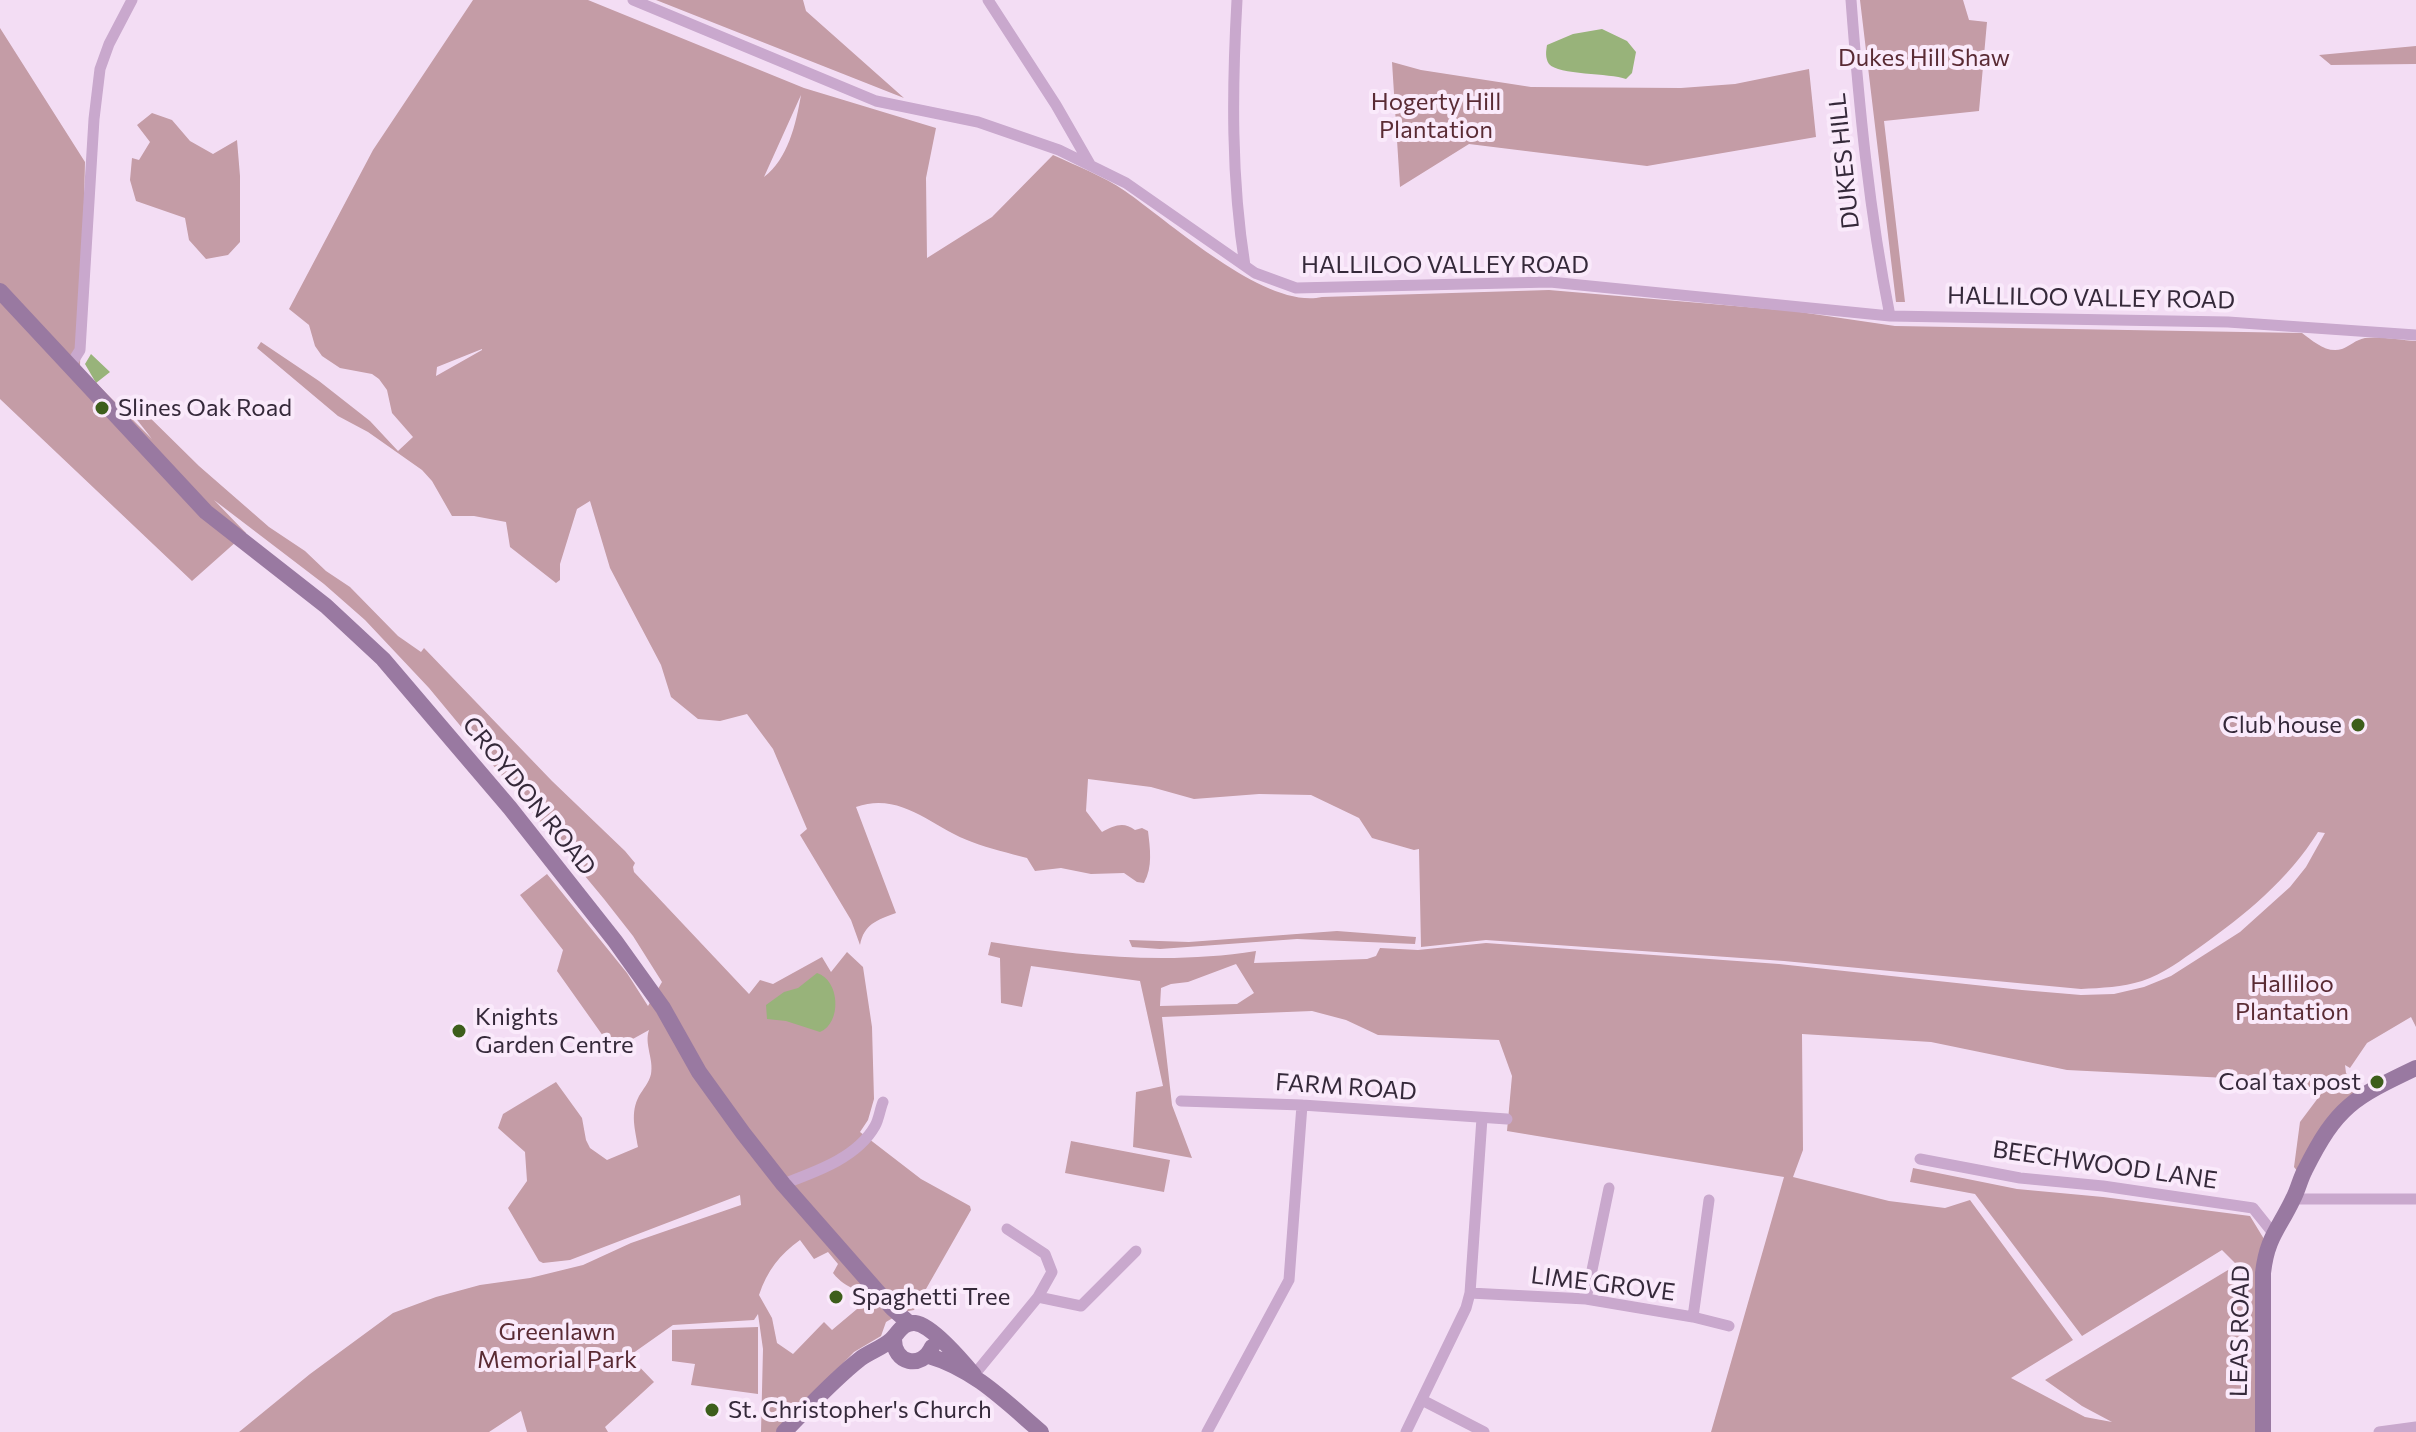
<!DOCTYPE html>
<style>
body{margin:0}
canvas{display:block;background:#f3ddf4}
</style>
<canvas width="2416" height="1432"></canvas>
<script>
const ctx = document.querySelector('canvas').getContext('2d');
ctx.lineJoin = 'round';
function paint(path, color) {
  ctx.fillStyle = color;
  ctx.fill(path, 'evenodd');
}
function stroke(path, color, width, dash) {
  ctx.strokeStyle = color;
  ctx.lineWidth = width;
  ctx.lineCap = dash ? 'butt' : 'round';
  ctx.setLineDash(dash || []);
  ctx.stroke(path);
}
function write(font, color, halo, rows, align = 'center') {
  ctx.font = font + ' Commissioner,sans-serif';
  ctx.lineWidth = 8;
  ctx.setLineDash([]);
  ctx.textBaseline = 'middle';
  ctx.strokeStyle = halo;
  ctx.fillStyle = color;
  for (const [text, x, y, turn = 0] of rows) {
    ctx.save();
    ctx.translate(x, y);
    ctx.rotate((+turn || 0) * Math.PI / 180);
    ctx.textAlign = isNaN(turn) ? turn : align;
    if (halo) ctx.strokeText(text, 0, 0);
    ctx.fillText(text, 0, 0);
    ctx.restore();
  }
}
const green = new Path2D(`
 M 473,0 L 588,0 L 804,88 L 936,128 L 926,178 L 927,258 L 992,217 L 1053,155 C 1077,166 1103,176 1125,191 C 1171,223 1266,310 1322,297 L 1549,290 L 1793,311 L 1895,326 L 2302,333 C 2313,341 2327,354 2342,349 C 2350,346 2355,340 2365,338 C 2381,336 2400,340 2416,341 L 2416,1027 L 2411,1017 L 2367,1043 L 2350,1068 L 2345,1065 L 2346,1073 L 2359,1089 C 2325,1115 2316,1134 2298,1172 L 2294,1167 L 2300,1122 L 2324,1090 L 2267,1080 L 2067,1070 L 1931,1042 L 1802,1034 L 1803,1150 L 1793,1177 L 1889,1201 L 1945,1208 L 1970,1200 L 2073,1340 L 2011,1378 L 2085,1417 L 2112,1422 L 2082,1406 L 2045,1380 L 2228,1270 L 2243,1286 L 2242,1270 L 2222,1250 L 2082,1336 L 1975,1194 L 1910,1182 L 1913,1168 L 2017,1189 L 2103,1197 L 2250,1216 L 2264,1239 L 2255,1432 L 1711,1432 L 1784,1177 L 1507,1131 L 1512,1076 L 1499,1040 L 1378,1035 L 1346,1020 L 1312,1011 L 1162,1017 L 1172,1105 L 1192,1158 L 1133,1147 L 1136,1092 L 1163,1086 L 1140,981 L 1031,966 L 1022,1007 L 1001,1003 L 1000,958 L 988,955 L 991,942 C 1079,956 1168,965 1256,951 L 1254,963 L 1367,959 L 1376,956 L 1380,948 L 1418,950 L 1486,943 L 1779,964 L 2022,990 L 2081,995 L 2114,994 L 2144,987 L 2171,976 L 2240,932 L 2290,887 L 2306,867 L 2325,833 L 2318,832 C 2288,880 2245,915 2200,947 C 2181,960 2164,974 2142,981 C 2122,987 2102,988 2081,989 L 1784,961 L 1486,940 L 1421,947 L 1419,849 L 1414,850 L 1372,838 L 1359,818 L 1311,795 L 1259,794 L 1194,799 L 1151,787 L 1088,779 L 1086,811 L 1102,832 C 1114,826 1123,821 1135,830 L 1142,828 L 1148,831 C 1150,848 1153,867 1144,883 L 1137,882 L 1124,873 L 1091,874 L 1061,868 L 1035,871 L 1027,858 C 1009,853 990,849 972,842 C 932,828 902,791 856,807 L 896,913 C 877,920 864,924 860,945 L 851,920 L 800,835 L 807,829 L 773,749 L 747,714 L 720,721 L 698,719 L 671,697 L 661,665 L 610,568 L 590,501 L 577,509 L 560,564 L 560,580 L 556,583 L 510,547 L 506,522 L 474,516 L 452,516 L 432,481 L 422,470 L 368,432 L 338,416 L 257,348 L 261,342 L 319,381 L 370,421 L 398,451 L 413,437 L 392,413 L 387,390 L 379,379 L 372,374 L 340,368 L 322,356 L 315,346 L 309,325 L 289,309 L 373,150 ZM 801,95 C 796,124 788,159 764,177 ZM 482,349 L 482,350 L 436,376 L 437,367 ZM 1236,964 L 1254,993 L 1237,1004 L 1160,1006 L 1161,988 L 1171,984 L 1188,982 Z
 M 656,0 L 803,0 L 806,11 L 904,98 Z
 M 1860,0 L 1963,0 L 1969,20 L 1987,22 L 1979,111 L 1884,121 L 1905,302 L 1896,302 Z
 M 0,28 L 85,162 L 80,367 L 152,439 L 127,407 L 135,403 L 199,466 L 269,527 L 305,551 L 326,571 L 350,587 L 398,636 L 421,652 L 424,648 L 552,781 L 625,851 L 635,863 L 633,867 L 634,872 L 749,994 L 760,980 L 773,984 L 822,957 L 831,972 L 847,952 L 863,967 L 872,1027 L 874,1099 L 868,1120 L 860,1132 L 921,1179 L 970,1206 L 971,1210 L 914,1310 L 903,1312 L 886,1322 L 881,1336 L 854,1352 L 776,1432 L 761,1432 L 763,1349 L 758,1314 L 754,1320 L 673,1325 L 629,1356 L 654,1382 L 605,1427 L 608,1432 L 527,1432 L 521,1411 L 489,1432 L 239,1432 L 310,1374 L 393,1313 L 436,1297 L 480,1285 L 530,1278 L 583,1265 L 631,1243 L 741,1205 L 740,1195 L 570,1260 L 543,1263 L 539,1261 L 508,1208 L 527,1181 L 525,1152 L 498,1128 L 503,1114 L 556,1082 L 582,1118 L 586,1140 L 590,1148 L 607,1160 L 638,1147 C 635,1129 630,1113 639,1096 C 643,1089 649,1083 651,1074 C 654,1059 644,1044 649,1030 L 613,1050 L 557,971 L 563,950 L 520,895 L 547,874 L 627,973 L 648,1006 L 662,982 L 633,936 L 604,899 L 429,688 L 365,620 L 324,584 L 214,500 L 246,533 L 192,581 L 0,399 ZM 800,1240 L 814,1259 L 828,1252 L 838,1264 L 833,1273 C 847,1291 862,1288 876,1304 L 857,1309 L 832,1330 L 824,1322 L 793,1354 L 777,1343 L 772,1318 L 759,1295 C 767,1271 780,1254 800,1240 Z
 M 2416,46 L 2416,64 L 2331,65 L 2319,55 Z
 M 1392,62 L 1421,70 L 1531,87 L 1681,88 L 1735,84 L 1809,69 L 1816,137 L 1647,166 L 1469,144 L 1400,187 Z
 M 152,113 L 172,120 L 190,141 L 213,154 L 237,140 L 240,176 L 240,242 L 228,255 L 206,259 L 189,240 L 185,218 L 136,201 L 130,180 L 132,158 L 139,160 L 150,142 L 137,125 Z
 M 1337,931 L 1416,937 L 1415,944 L 1297,939 L 1160,949 L 1132,947 L 1129,940 L 1189,942 Z
 M 1071,1141 L 1170,1160 L 1164,1192 L 1065,1173 Z
 M 758,1327 L 758,1394 L 691,1385 L 695,1364 L 672,1361 L 672,1330 Z`);
const water = new Path2D(`
 M 1602,29 L 1627,41 L 1636,52 L 1632,73 L 1626,79 C 1610,73 1558,75 1549,64 C 1545,58 1546,51 1547,45 L 1573,34 Z
 M 91,354 L 110,372 L 96,383 L 85,364 Z
 M 817,973 C 840,980 842,1023 820,1032 L 786,1021 L 767,1019 L 766,1005 L 784,992 L 798,988 Z`);
const street = new Path2D(`
 M 633,0 L 876,101 L 978,122 L 1059,150 L 1126,183 L 1255,273 L 1296,288 L 1550,282 L 1890,316 L 2228,322 L 2416,335
 M 988,0 L 1056,105 L 1091,166
 M 1237,0 C 1232,89 1231,178 1245,266
 M 1851,0 C 1859,106 1869,211 1890,316
 M 70,366 L 80,350 L 94,119 L 100,69 L 109,44 L 132,0
 M 1181,1101 L 1302,1105 L 1507,1119
 M 1920,1159 L 2020,1178 L 2103,1186 L 2253,1208 L 2273,1233
 M 783,1184 C 815,1172 857,1158 875,1126 C 879,1119 880,1109 883,1102
 M 2294,1199 L 2416,1199
 M 1007,1229 L 1045,1254 L 1052,1272 L 1038,1297
 M 1470,1293 L 1586,1299 L 1693,1317 L 1729,1326
 M 1586,1299 L 1609,1188
 M 1693,1317 L 1709,1200
 M 974,1375 L 1038,1297 L 1081,1306 L 1136,1251
 M 1422,1400 L 1484,1432
 M 1207,1432 L 1289,1280 L 1302,1105
 M 1406,1432 L 1466,1308 L 1470,1293 L 1482,1118
 M 2379,1432 L 2416,1427`);
const secondary = new Path2D(`
 M 0,291 L 206,512 L 326,606 L 383,659 L 510,808 L 615,941 L 663,1008 L 699,1072 L 743,1133 L 783,1184 L 892,1308 L 909,1323
 M 894,1338 C 893,1364 922,1370 932,1347
 M 929,1356 C 974,1369 1006,1402 1041,1432
 M 784,1432 C 808,1408 832,1381 860,1359 C 869,1352 882,1348 891,1340 C 898,1334 902,1322 915,1323 C 932,1325 963,1362 974,1375
 M 2263,1432 L 2263,1273 C 2267,1237 2279,1229 2293,1199 C 2298,1190 2300,1179 2305,1170 C 2337,1106 2353,1098 2416,1068`);
const markers = [
 [102,408,8,"#3d5e1b"],
 [2358,725,8,"#3d5e1b"],
 [459,1031,8,"#3d5e1b"],
 [2377,1082,8,"#3d5e1b"],
 [836,1297,8,"#3d5e1b"],
 [712,1410,8,"#3d5e1b"]
];
const parkNames = [
 ["Dukes Hill Shaw",1924,58],
 ["Hogerty Hill",1436,102],
 ["Plantation",1436,130],
 ["Halliloo",2292,984],
 ["Plantation",2292,1012],
 ["Greenlawn",557,1332],
 ["Memorial Park",557,1360]
];
const streetNames = [
 ["DUKES HILL",1844,161,-96],
 ["HALLILOO VALLEY ROAD",1445,265],
 ["HALLILOO VALLEY ROAD",2091,298,1],
 ["CROYDON ROAD",529,796,51],
 ["FARM ROAD",1346,1087,4],
 ["BEECHWOOD LANE",2105,1165,8],
 ["LIME GROVE",1603,1284,7],
 ["LEAS ROAD",2240,1331,-89]
];
const poiNames = [
 ["Slines Oak Road",118,408],
 ["Club house",2342,725,"right"],
 ["Knights",475,1017],
 ["Garden Centre",475,1045],
 ["Coal tax post",2361,1082,"right"],
 ["Spaghetti Tree",852,1297],
 ["St. Christopher's Church",728,1410]
];
paint(green, '#c49ca6');
paint(water, '#98b37a');
stroke(street, '#c9a8cd', 11);
stroke(secondary, '#9979a1', 16);
for (const [x, y, r, color] of markers) {
  const dot = new Path2D();
  dot.arc(x, y, r, 0, 2 * Math.PI);
  ctx.fillStyle = color;
  ctx.fill(dot);
  stroke(dot, '#faeafb', 3);
}
write('24px', '#5a2b34', '#faeafb', parkNames);
write('24px', '#35293a', '#faeafb', streetNames);
write('24px', '#35293a', '#faeafb', poiNames, 'left');
</script>
